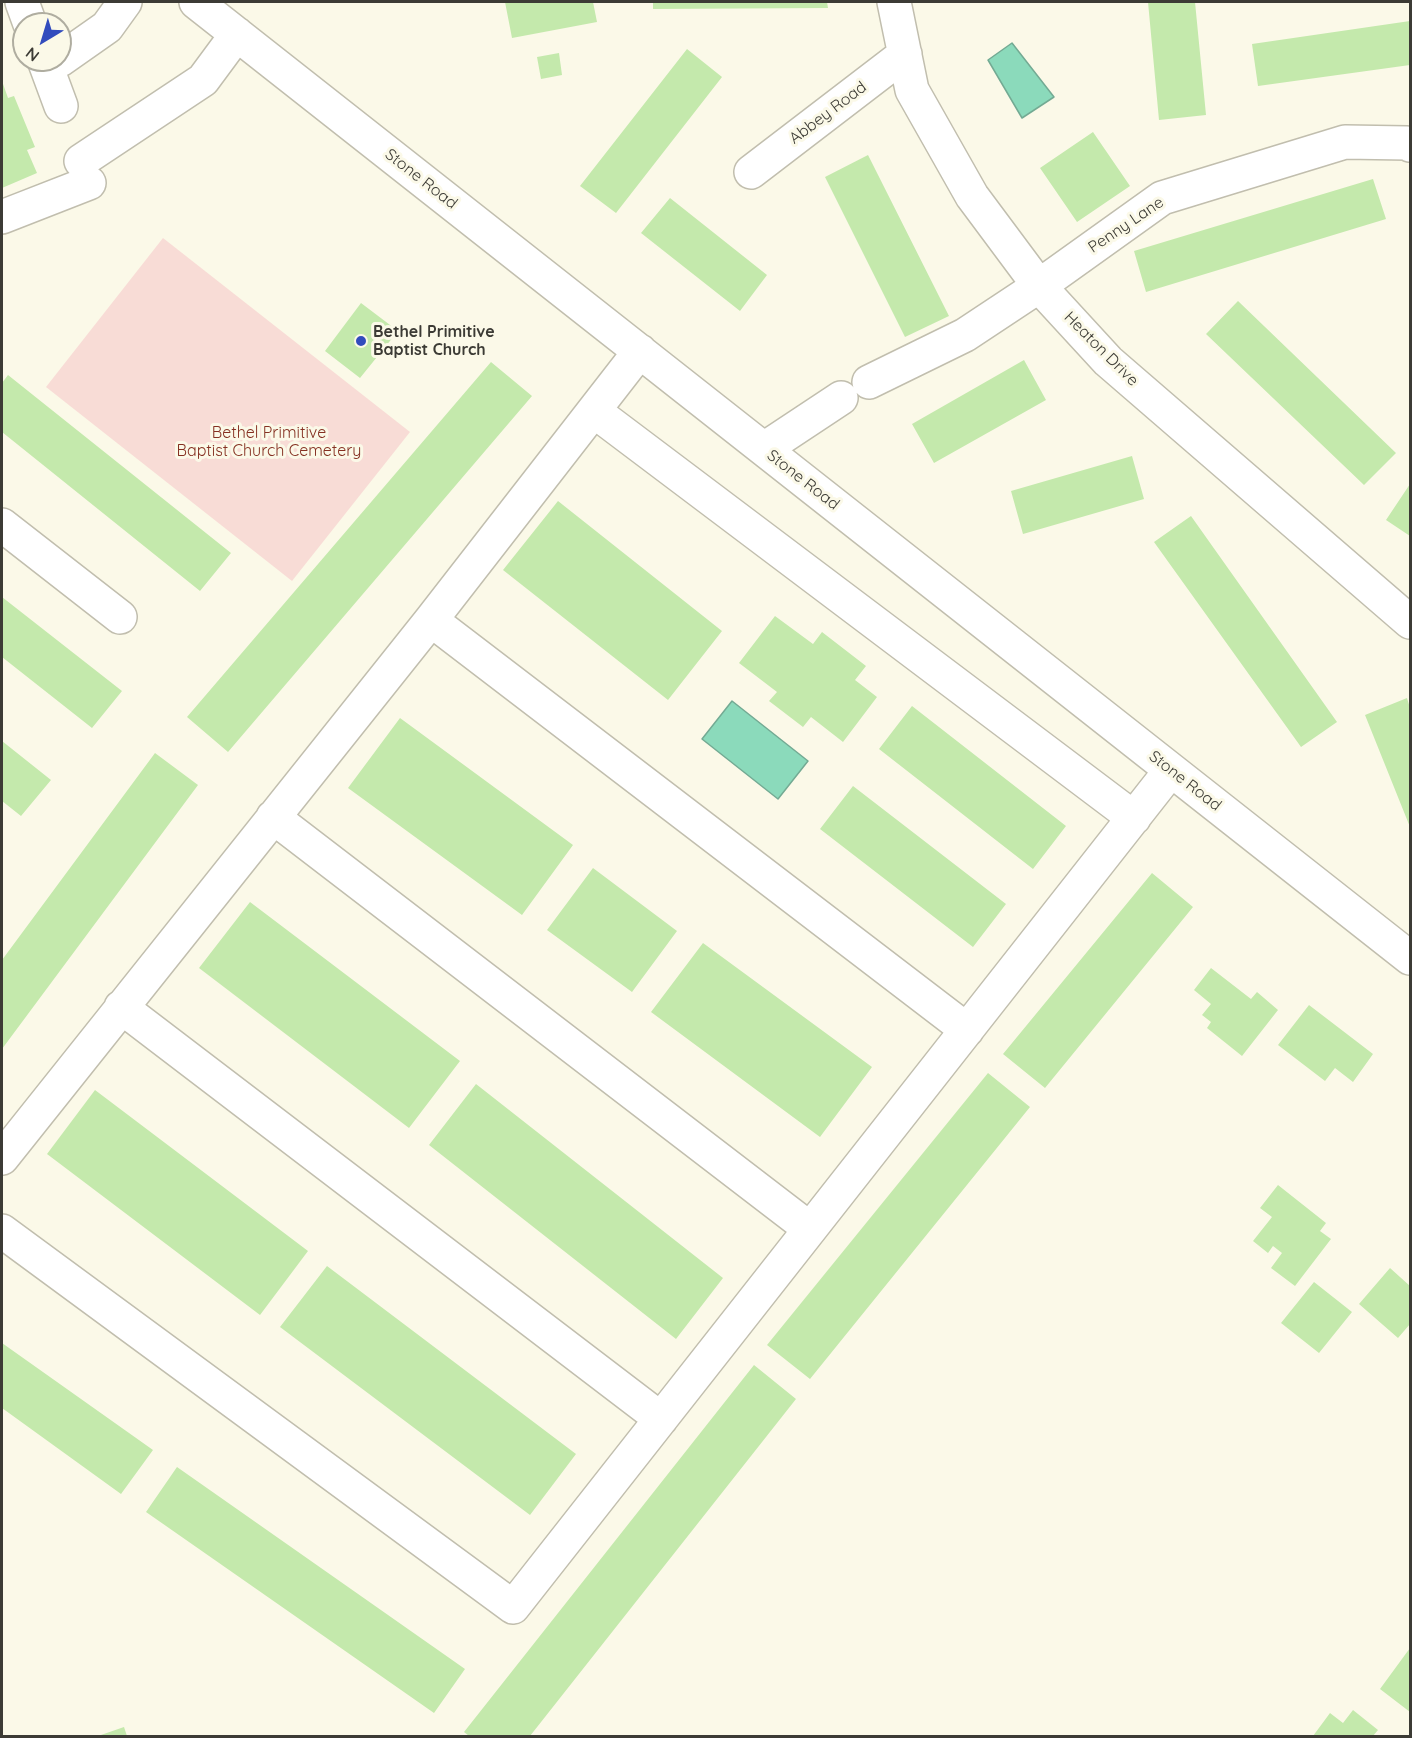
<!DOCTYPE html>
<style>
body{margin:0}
#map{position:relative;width:1412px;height:1738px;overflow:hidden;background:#fbf9e8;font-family:Quicksand,sans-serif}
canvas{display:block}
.frame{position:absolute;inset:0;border:3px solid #3c3b35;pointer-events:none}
.north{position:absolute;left:12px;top:12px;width:60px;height:60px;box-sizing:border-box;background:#fbf9e8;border:2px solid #afada0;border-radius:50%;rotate:218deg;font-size:16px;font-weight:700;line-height:24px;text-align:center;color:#3c3b35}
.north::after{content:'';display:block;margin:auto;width:21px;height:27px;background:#324cbd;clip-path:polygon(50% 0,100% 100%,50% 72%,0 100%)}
</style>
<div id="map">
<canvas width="1412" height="1738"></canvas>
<div class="frame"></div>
<div class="north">N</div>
</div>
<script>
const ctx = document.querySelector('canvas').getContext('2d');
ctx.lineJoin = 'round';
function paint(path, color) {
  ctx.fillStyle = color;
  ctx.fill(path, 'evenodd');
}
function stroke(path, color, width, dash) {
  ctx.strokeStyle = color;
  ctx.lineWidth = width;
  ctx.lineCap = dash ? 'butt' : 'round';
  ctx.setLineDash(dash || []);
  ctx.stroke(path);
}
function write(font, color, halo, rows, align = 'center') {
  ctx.font = font + ' Quicksand,sans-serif';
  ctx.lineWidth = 6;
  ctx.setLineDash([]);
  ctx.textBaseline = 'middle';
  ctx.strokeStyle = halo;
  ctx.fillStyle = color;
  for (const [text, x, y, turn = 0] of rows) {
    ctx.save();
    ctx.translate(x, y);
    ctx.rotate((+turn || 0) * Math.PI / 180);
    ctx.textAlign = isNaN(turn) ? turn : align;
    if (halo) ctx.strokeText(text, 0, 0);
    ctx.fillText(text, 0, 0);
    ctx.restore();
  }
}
const green = new Path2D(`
 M 163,238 L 410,432 L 292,581 L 46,387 Z`);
const water = new Path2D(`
 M 1012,43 L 1054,97 L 1022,118 L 988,60 Z
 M 732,701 L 808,761 L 778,799 L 702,739 Z`);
const building = new Path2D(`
 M 505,2 L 593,2 L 597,22 L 512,38 Z
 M 653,2 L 827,2 L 828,8 L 653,9 Z
 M 1148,2 L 1195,2 L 1206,115 L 1159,120 Z
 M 1410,21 L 1410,65 L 1258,86 L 1252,44 Z
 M 687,49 L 722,77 L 616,213 L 580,186 Z
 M 559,53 L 562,75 L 541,79 L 537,57 Z
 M 2,81 L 8,98 L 14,96 L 35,147 L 27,150 L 37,173 L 2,188 Z
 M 1093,132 L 1130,186 L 1077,222 L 1040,168 Z
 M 868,155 L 949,316 L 905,337 L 825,177 Z
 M 1373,179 L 1386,219 L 1146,292 L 1134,251 Z
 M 670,198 L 767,275 L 740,311 L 641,233 Z
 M 1238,301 L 1396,453 L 1364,485 L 1206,334 Z
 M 361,303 L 398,331 L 360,378 L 325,351 Z
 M 1024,360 L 1046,400 L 934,463 L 912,424 Z
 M 491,362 L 532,396 L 228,752 L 187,717 Z
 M 8,375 L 231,553 L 200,591 L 2,432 L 2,383 Z
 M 1132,456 L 1144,499 L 1023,534 L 1011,491 Z
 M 1410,484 L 1410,536 L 1386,520 Z
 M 558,501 L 722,631 L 668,700 L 503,570 Z
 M 1191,516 L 1337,722 L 1301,747 L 1154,542 Z
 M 2,597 L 122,691 L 92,728 L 2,657 Z
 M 775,616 L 813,644 L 822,632 L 866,666 L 855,680 L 877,697 L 843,742 L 811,717 L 803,727 L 769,701 L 777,692 L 739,663 Z
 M 1407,698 L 1410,708 L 1410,827 L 1365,715 Z
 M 912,706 L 1066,826 L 1033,869 L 879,749 Z
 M 400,718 L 573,845 L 522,915 L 348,788 Z
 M 2,741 L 51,780 L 21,816 L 2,801 Z
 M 155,753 L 198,785 L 2,1049 L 2,960 Z
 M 853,786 L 1006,904 L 973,947 L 820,829 Z
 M 593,868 L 677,931 L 632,992 L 547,930 Z
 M 1152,873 L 1193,907 L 1045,1088 L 1003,1054 Z
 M 250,902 L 460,1061 L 409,1128 L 199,968 Z
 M 703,943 L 872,1067 L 820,1137 L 651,1012 Z
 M 1211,968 L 1251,999 L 1257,992 L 1278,1010 L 1242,1056 L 1207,1028 L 1211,1022 L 1202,1015 L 1211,1004 L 1194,990 Z
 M 1309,1005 L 1373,1054 L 1353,1082 L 1335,1068 L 1325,1081 L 1278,1045 Z
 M 988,1073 L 1030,1107 L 810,1379 L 767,1345 Z
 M 476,1084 L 723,1278 L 676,1339 L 429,1145 Z
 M 95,1090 L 308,1251 L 260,1315 L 47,1154 Z
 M 1278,1185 L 1326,1223 L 1320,1231 L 1331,1239 L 1295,1286 L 1271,1268 L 1282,1253 L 1273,1246 L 1268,1253 L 1253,1241 L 1272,1217 L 1260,1208 Z
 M 327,1266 L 576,1454 L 530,1515 L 280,1327 Z
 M 1390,1268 L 1410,1286 L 1410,1324 L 1398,1338 L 1359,1304 Z
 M 1314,1282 L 1352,1312 L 1319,1353 L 1281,1323 Z
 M 2,1343 L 153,1450 L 121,1494 L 2,1408 Z
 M 754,1365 L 796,1399 L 530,1736 L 469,1736 L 464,1732 Z
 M 177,1467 L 465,1669 L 434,1713 L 146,1512 Z
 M 1410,1648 L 1410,1712 L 1380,1689 Z
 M 1353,1710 L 1378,1730 L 1373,1736 L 1313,1736 L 1330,1713 L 1343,1723 Z
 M 124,1727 L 127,1736 L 98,1736 Z`);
const minor = new Path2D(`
 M 22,2 L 30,24
 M 196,2 L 1410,958
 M 894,2 L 912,90 L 972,196 L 1039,286 L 1108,361 L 1410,622
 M 44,60 L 61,106
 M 60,60 L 107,27 L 125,2
 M 81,161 L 203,80 L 237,34
 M 751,172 L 905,54
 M 2,217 L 89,183
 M 869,382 L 965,335 L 1039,286 L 1162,198 L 1345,142 L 1407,143 L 1410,145
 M 594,411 L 1134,818
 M 764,449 L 841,398
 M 2,525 L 120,617
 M 431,620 L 967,1030
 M 273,817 L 810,1229
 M 121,1007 L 661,1419
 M 2,1158 L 431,620 L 640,351
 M 2,1231 L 513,1607 L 1171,770`);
const markers = [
 [361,341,6,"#324cbd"]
];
const streetNames = [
 ["Abbey Road",828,113,-37],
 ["Stone Road",421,179,38],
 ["Penny Lane",1126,225,-34],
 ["Heaton Drive",1101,349,45],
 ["Stone Road",803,480,38],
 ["Stone Road",1185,781,38]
];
const poiNames = [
 ["Bethel Primitive",373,332],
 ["Baptist Church",373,350]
];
const parkNames = [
 ["Bethel Primitive",269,433],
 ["Baptist Church Cemetery",269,451]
];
paint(green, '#f8dcd6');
paint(water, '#8bdabb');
stroke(water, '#73aa93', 1.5);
paint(building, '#c4e9ac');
stroke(minor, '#c1beae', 36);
stroke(minor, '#fff', 33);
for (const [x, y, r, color] of markers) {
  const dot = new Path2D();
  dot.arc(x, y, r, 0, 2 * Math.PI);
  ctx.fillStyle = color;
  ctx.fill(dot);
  stroke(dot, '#fbf9e8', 2);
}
write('16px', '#3c3b35', '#fbf9e8', streetNames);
write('bold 16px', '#3c3b35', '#fbf9e8', poiNames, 'left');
write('16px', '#853021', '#fbf9e8', parkNames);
</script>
